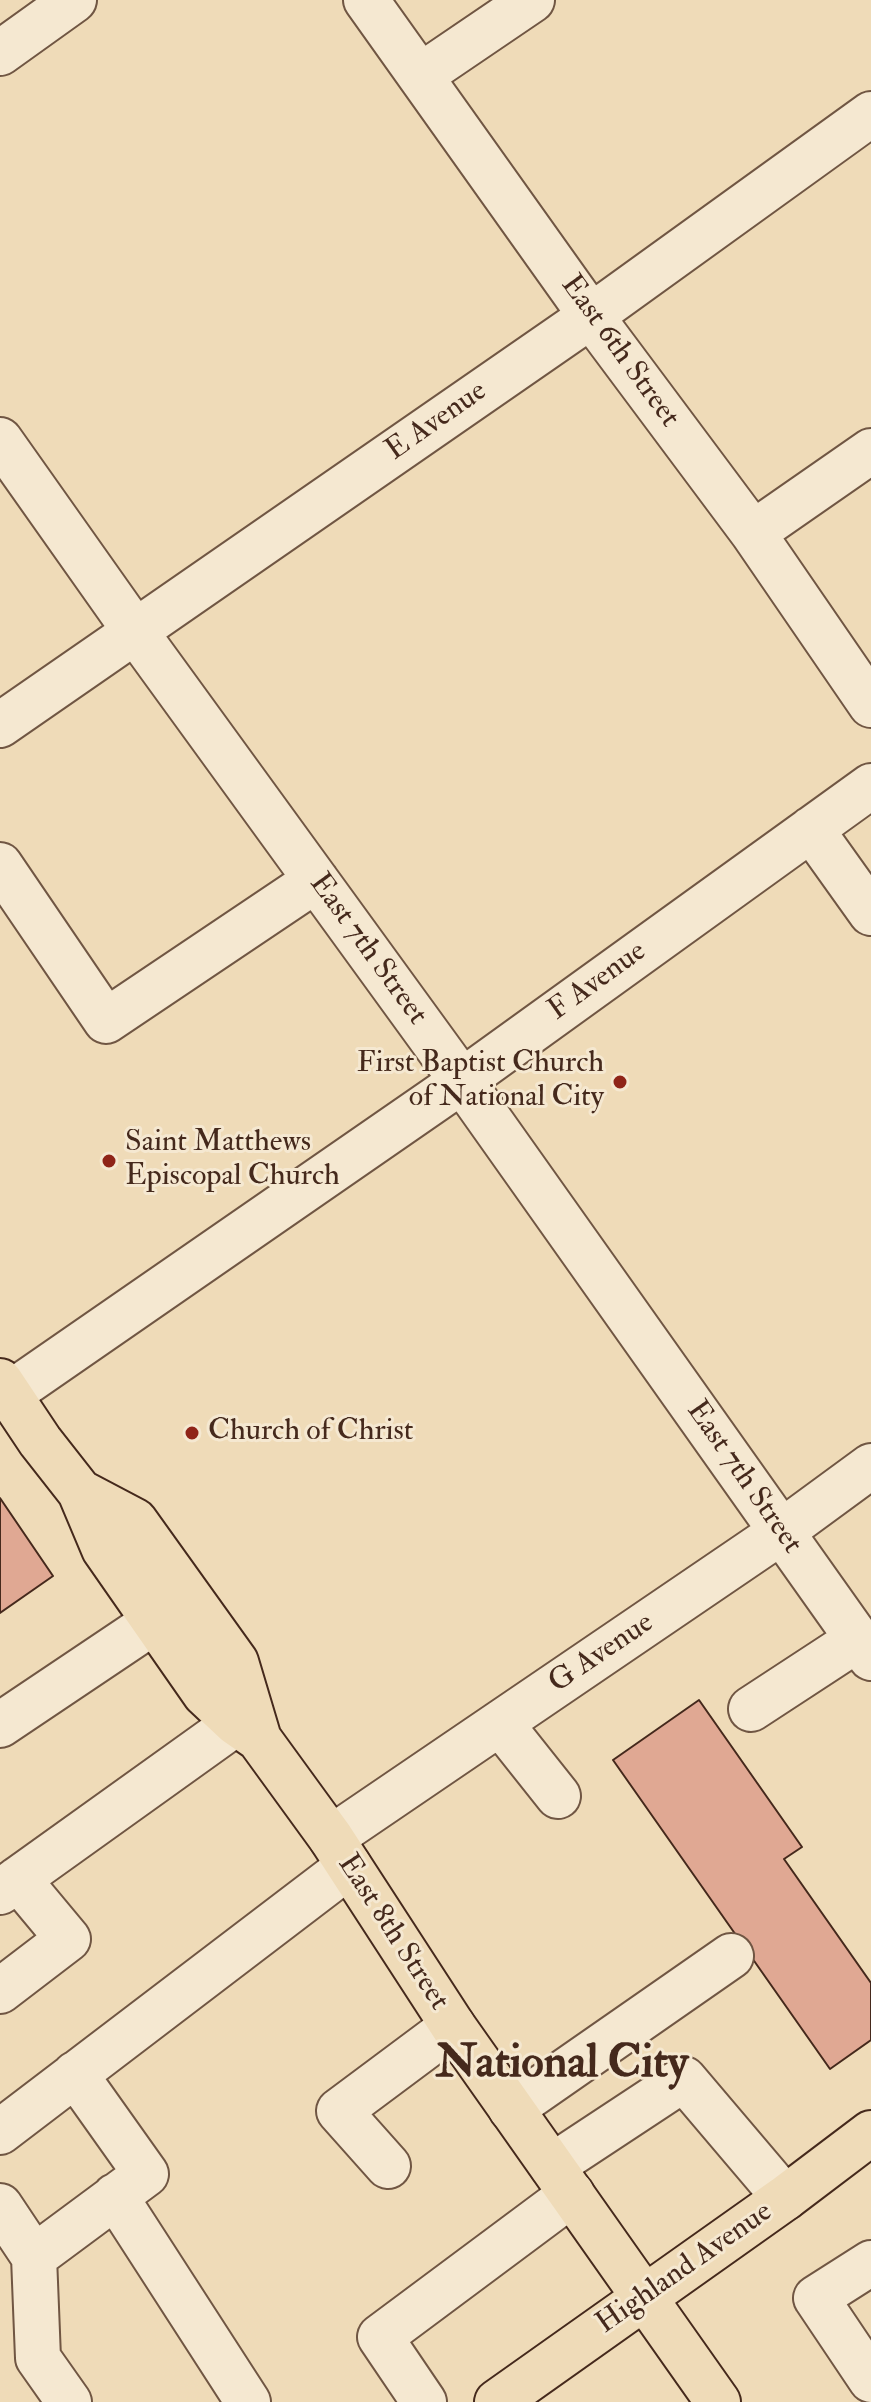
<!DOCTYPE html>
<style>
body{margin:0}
canvas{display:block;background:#efdbb8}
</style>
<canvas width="871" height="2402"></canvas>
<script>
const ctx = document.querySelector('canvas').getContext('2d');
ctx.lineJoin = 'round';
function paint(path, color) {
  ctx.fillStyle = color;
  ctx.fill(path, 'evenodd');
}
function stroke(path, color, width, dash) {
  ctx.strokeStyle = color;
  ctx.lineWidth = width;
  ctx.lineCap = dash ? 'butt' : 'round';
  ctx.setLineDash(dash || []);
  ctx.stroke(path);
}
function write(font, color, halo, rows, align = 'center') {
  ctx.font = font + ' "IM FELL Double Pica",serif';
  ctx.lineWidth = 6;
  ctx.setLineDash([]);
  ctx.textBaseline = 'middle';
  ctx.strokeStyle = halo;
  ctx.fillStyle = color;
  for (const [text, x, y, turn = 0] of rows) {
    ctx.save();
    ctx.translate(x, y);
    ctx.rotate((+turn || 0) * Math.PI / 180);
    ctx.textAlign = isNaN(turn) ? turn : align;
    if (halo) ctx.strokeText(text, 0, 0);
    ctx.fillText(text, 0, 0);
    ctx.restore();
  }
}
const building = new Path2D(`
 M 0,1498 L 53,1576 L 0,1613 Z
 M 699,1700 L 802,1847 L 784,1859 L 871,1983 L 871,2040 L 830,2069 L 613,1760 Z`);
const minor = new Path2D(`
 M 366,0 L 591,316 L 753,533 L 871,705
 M 0,53 L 74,0
 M 420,76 L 532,0
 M 0,440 L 135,631 L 462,1081 L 871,1658
 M 753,533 L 871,451
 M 0,725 L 591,316 L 871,114
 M 811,829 L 871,913
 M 0,865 L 106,1021 L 316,880
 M 8,1395 L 462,1081 L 871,786
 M 751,1709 L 858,1639
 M 500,1723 L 558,1796
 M 0,1725 L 155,1621
 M 331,1838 L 781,1532 L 871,1466
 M 0,1892 L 236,1723
 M 0,1991 L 68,1939 L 18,1879
 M 511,2109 L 731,1956
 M 0,2132 L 349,1866
 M 388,2166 L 339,2111 L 453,2026
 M 552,2166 L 684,2079 L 785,2198
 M 115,2196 L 248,2402
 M 0,2206 L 34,2257 L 146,2174 L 75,2074
 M 34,2257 L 38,2358 L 69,2402
 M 871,2263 L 816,2298 L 871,2380
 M 424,2402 L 380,2337 L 572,2194`);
const major = new Path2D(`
 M 0,1381 L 40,1441 L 80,1492 L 104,1549 L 205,1694 L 236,1723 L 259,1739
 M 80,1492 L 135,1521 L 236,1662 L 259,1739 L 331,1838 L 453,2026 L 718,2402
 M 497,2402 L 785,2198 L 871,2133`);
const markers = [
 [620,1082,8,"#8f2418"],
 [109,1161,8,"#8f2418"],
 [192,1433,8,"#8f2418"]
];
const streetNames = [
 ["East 6th Street",619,352,54],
 ["E Avenue",437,422,-35],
 ["East 7th Street",367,950,54],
 ["F Avenue",598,982,-36],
 ["East 7th Street",743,1478,55],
 ["G Avenue",602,1654,-34],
 ["East 8th Street",392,1933,57],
 ["Highland Avenue",685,2269,-35]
];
const poiNames = [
 ["First Baptist Church",604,1065,"right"],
 ["of National City",604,1099,"right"],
 ["Saint Matthews",125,1144],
 ["Episcopal Church",125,1178],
 ["Church of Christ",208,1433]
];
const townNames = [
 ["National City",562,2066]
];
paint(building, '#e0a893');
stroke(building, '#45291c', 2);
stroke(minor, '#705643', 48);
stroke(major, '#45291c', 48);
stroke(minor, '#f5e8d1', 44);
stroke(major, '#efdbb8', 44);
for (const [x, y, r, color] of markers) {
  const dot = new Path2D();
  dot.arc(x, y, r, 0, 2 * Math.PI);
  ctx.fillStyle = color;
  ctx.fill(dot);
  stroke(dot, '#f5e8d1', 3);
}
write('30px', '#45291c', '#f5e8d1', streetNames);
write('30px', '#45291c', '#f5e8d1', poiNames, 'left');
write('bold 46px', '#45291c', '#f5e8d1', townNames);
</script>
